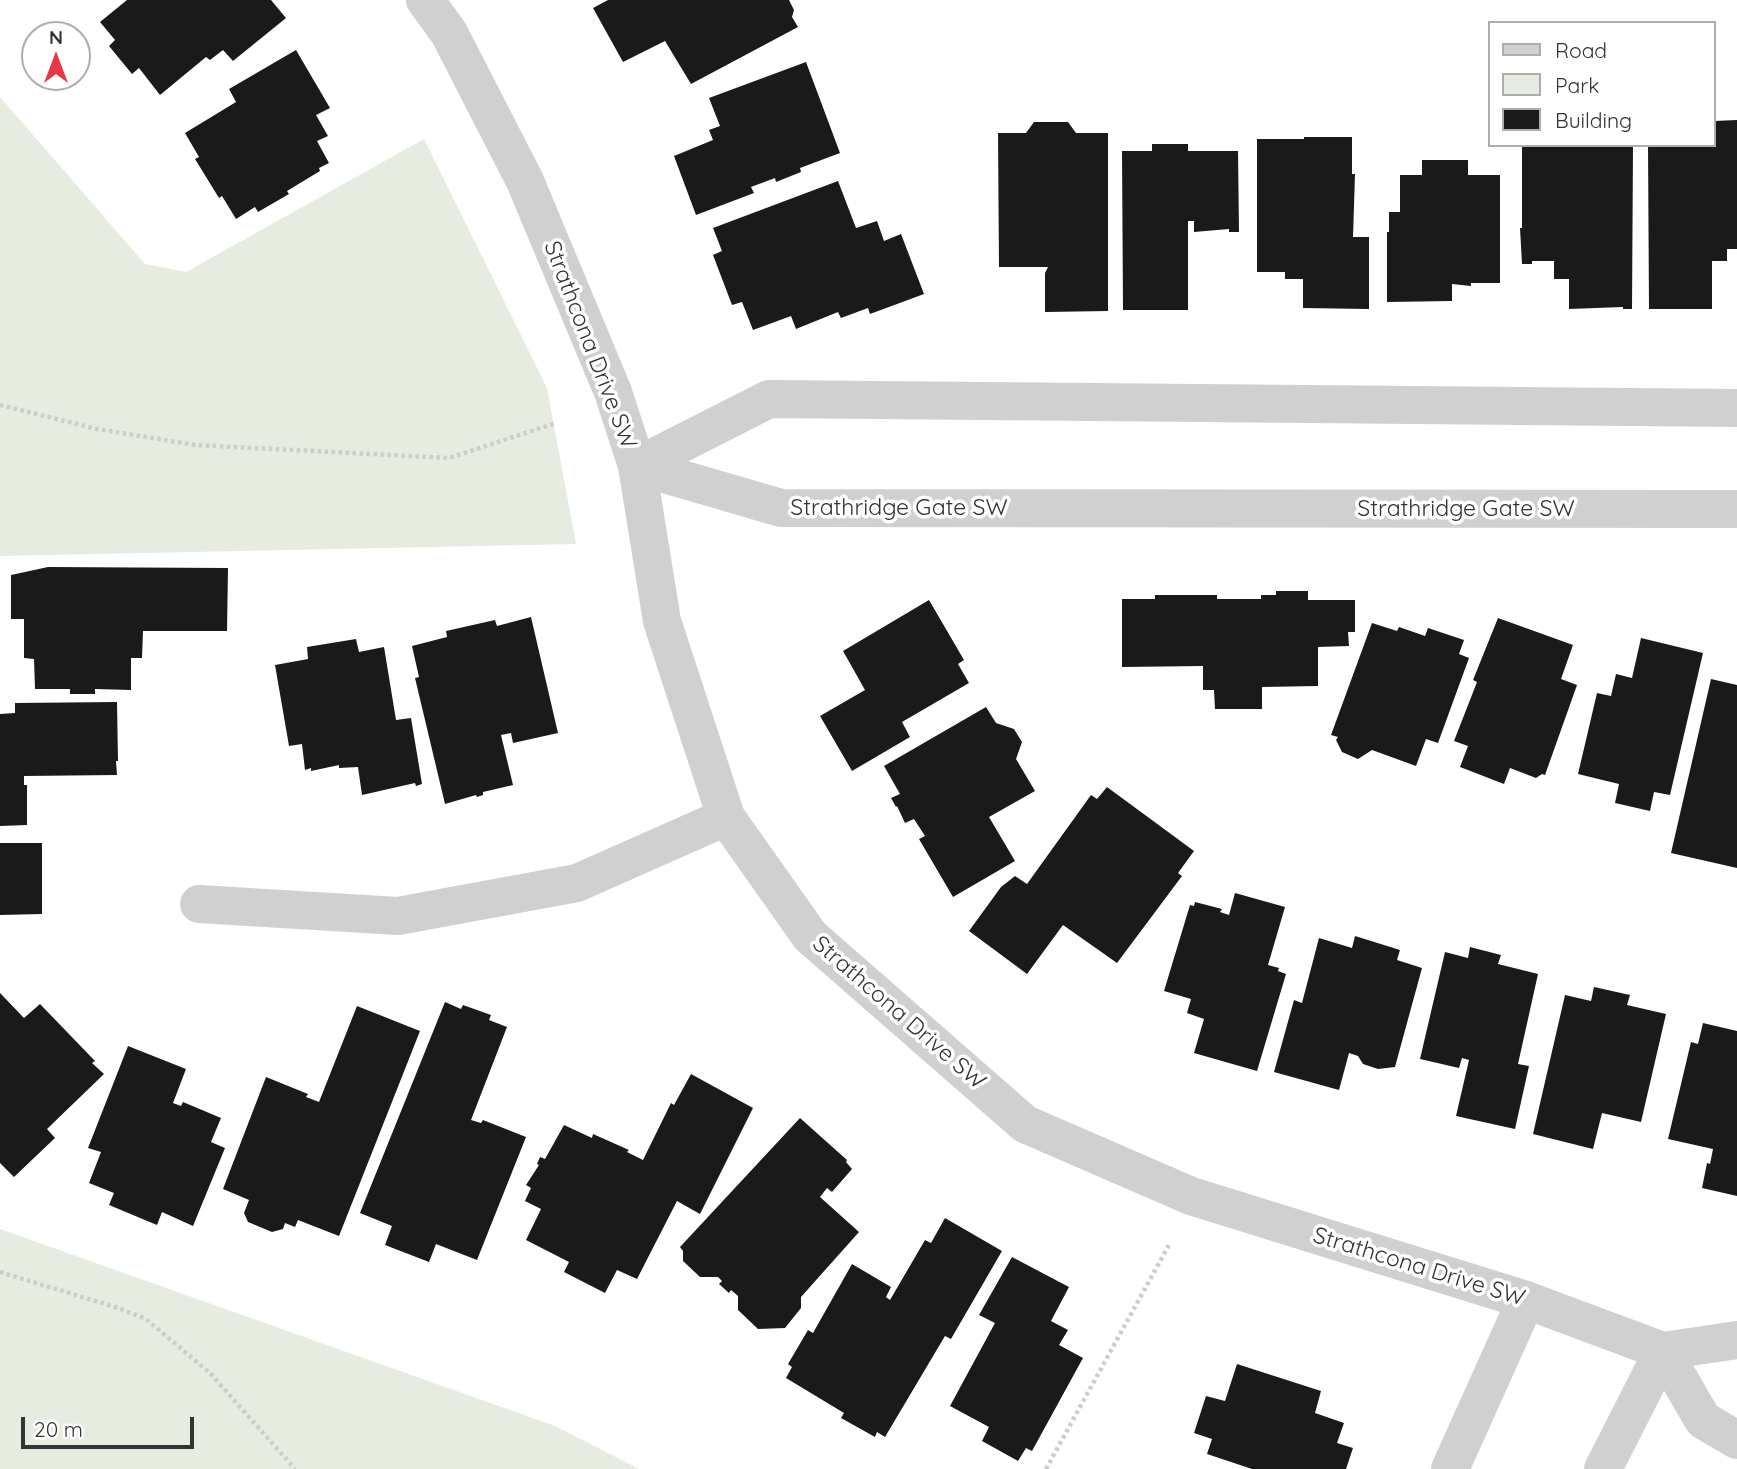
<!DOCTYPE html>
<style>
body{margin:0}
#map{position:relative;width:1737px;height:1469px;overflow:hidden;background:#fff;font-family:Quicksand,sans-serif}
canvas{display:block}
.legend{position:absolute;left:1488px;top:21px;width:228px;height:126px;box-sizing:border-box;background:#fff;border:2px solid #adadad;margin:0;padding:9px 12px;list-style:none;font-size:21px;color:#333}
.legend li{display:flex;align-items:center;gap:14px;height:35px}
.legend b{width:35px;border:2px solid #adadad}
.north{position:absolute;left:21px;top:21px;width:70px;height:70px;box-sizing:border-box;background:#fff;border:2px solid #adadad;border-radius:50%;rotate:0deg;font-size:19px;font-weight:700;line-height:28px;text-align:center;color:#333}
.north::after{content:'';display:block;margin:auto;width:24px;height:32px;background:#e63946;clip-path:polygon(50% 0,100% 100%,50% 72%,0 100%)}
.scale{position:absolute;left:21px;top:1417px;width:173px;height:32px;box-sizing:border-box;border:4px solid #333;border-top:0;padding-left:9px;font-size:21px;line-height:24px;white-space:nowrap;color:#333;-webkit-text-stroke:5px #fff;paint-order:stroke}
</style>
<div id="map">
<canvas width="1737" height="1469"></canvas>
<ul class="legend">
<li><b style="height:9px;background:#d0d0d0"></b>Road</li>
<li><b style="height:19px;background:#e6ecdf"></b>Park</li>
<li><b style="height:19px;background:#1a1a1a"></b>Building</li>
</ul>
<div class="north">N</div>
<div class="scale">20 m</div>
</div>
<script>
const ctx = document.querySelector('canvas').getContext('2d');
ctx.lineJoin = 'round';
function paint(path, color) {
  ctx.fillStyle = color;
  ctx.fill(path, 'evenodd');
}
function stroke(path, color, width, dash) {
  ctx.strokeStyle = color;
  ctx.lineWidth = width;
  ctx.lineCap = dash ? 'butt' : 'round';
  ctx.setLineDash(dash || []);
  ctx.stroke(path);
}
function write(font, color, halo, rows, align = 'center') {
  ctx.font = font + ' Quicksand,sans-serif';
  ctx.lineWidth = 7;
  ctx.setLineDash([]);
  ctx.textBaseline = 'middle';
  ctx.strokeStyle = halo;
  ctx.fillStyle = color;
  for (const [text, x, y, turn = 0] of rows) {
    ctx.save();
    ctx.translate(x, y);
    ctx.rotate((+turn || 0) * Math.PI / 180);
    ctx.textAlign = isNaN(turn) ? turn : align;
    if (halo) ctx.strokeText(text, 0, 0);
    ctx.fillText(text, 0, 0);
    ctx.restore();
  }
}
const green = new Path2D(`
 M 0,97 L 145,264 L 186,272 L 424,139 L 547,388 L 576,544 L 0,556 Z
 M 0,1229 L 555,1426 L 639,1469 L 0,1469 Z`);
const building = new Path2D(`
 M 127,0 L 271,0 L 286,18 L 233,61 L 223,50 L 210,60 L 206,57 L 160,95 L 139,68 L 132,74 L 109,46 L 115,40 L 100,22 Z
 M 608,0 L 789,0 L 794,10 L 792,17 L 798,27 L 691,84 L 665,41 L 623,62 L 593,8 Z
 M 296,50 L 330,108 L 316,115 L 328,136 L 317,141 L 329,163 L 319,168 L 320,171 L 287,191 L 289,194 L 258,212 L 255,207 L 236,219 L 222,196 L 219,198 L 195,159 L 199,157 L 185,133 L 236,102 L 229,89 Z
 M 806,62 L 840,153 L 800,168 L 801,172 L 776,182 L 775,178 L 751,187 L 754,193 L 696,215 L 674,156 L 713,140 L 709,130 L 720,126 L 709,98 Z
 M 1737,120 L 1737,249 L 1727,249 L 1727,261 L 1712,261 L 1712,309 L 1649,309 L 1648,145 L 1714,145 L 1714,121 Z
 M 1034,122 L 1068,122 L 1076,133 L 1108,133 L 1108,311 L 1045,312 L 1045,273 L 1048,267 L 999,267 L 998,133 L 1026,133 Z
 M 1304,137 L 1352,137 L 1352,174 L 1355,174 L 1353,237 L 1369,237 L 1369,309 L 1303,308 L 1303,279 L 1285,279 L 1285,272 L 1257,272 L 1257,139 L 1304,139 Z
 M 1152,144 L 1188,144 L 1188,151 L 1238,151 L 1239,232 L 1229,232 L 1229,229 L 1194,232 L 1194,221 L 1188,221 L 1188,310 L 1123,310 L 1122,151 L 1152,151 Z
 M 1522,145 L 1633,145 L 1632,309 L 1623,309 L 1623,307 L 1569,309 L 1569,279 L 1554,279 L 1554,261 L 1532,261 L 1532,264 L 1522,264 L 1520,228 L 1522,228 Z
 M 1422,160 L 1468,160 L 1468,175 L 1500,175 L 1500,283 L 1471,283 L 1471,286 L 1452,284 L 1452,301 L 1387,302 L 1387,232 L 1389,232 L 1389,212 L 1400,212 L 1400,175 L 1422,175 Z
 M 838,181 L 856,228 L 877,221 L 884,241 L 901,234 L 924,294 L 870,314 L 868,308 L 841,318 L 838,312 L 796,329 L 791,316 L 753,330 L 742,302 L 732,305 L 713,255 L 722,251 L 713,228 Z
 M 48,567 L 228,568 L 227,631 L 143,631 L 142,658 L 131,658 L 131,690 L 95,689 L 95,694 L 70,694 L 70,689 L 35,689 L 34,659 L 24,658 L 24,619 L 11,619 L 11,575 Z
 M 1276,591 L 1308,591 L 1308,600 L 1355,600 L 1355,632 L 1348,632 L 1349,646 L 1318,647 L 1318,686 L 1262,687 L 1262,709 L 1215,709 L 1214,690 L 1203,690 L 1203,666 L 1122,667 L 1122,599 L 1155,599 L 1155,595 L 1217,595 L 1217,599 L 1261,599 L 1261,595 L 1276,595 Z
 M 929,600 L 964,660 L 958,664 L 969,683 L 902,722 L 910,737 L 852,771 L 820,716 L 865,690 L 843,651 Z
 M 531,617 L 558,733 L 513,743 L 511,733 L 501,735 L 513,785 L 483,792 L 483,795 L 477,797 L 476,795 L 445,804 L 415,678 L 419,677 L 412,646 L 447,637 L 446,631 L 495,620 L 497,626 Z
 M 1498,618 L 1573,645 L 1561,679 L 1577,685 L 1545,775 L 1542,774 L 1536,778 L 1510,768 L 1504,784 L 1460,767 L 1468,746 L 1454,741 L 1477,682 L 1473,680 Z
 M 1372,623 L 1397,631 L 1399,627 L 1425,636 L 1428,628 L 1464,640 L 1459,654 L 1469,658 L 1438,743 L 1426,739 L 1416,766 L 1372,750 L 1358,759 L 1342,752 L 1336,740 L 1338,737 L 1331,735 Z
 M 1641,638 L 1703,653 L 1670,795 L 1654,792 L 1650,811 L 1615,803 L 1619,784 L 1578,774 L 1597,693 L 1611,696 L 1616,674 L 1632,678 Z
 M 356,639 L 359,652 L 384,647 L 396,720 L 411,718 L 422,784 L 416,786 L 415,783 L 362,795 L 358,767 L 339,768 L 339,765 L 311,771 L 311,768 L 305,770 L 302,744 L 289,746 L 275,665 L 308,659 L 307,647 Z
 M 1711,679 L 1737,685 L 1737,868 L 1671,853 Z
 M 117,702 L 118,761 L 116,761 L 117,775 L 24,776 L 24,785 L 27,785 L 27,825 L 0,826 L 0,714 L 15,713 L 15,703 Z
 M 986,707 L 996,723 L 1014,729 L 1022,742 L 1016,759 L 1035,791 L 989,817 L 1015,861 L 953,897 L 919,839 L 925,836 L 914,819 L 905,823 L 897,806 L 896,807 L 891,798 L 900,794 L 884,766 Z
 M 1107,787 L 1194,851 L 1178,873 L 1182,876 L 1117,963 L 1063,925 L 1027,974 L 969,931 L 1001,887 L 1015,876 L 1027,884 L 1091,795 L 1097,799 Z
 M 0,843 L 42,843 L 42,914 L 0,915 Z
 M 1235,893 L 1285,907 L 1268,965 L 1279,968 L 1278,971 L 1286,974 L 1257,1071 L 1194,1053 L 1204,1019 L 1187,1013 L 1191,999 L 1164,991 L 1190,905 L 1194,906 L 1195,902 L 1222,909 L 1220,912 L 1229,915 Z
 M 1355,936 L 1400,950 L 1397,960 L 1422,968 L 1395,1067 L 1378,1069 L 1363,1064 L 1358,1056 L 1349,1053 L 1339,1090 L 1274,1072 L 1294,1000 L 1302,1003 L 1319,938 L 1352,948 Z
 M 1470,947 L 1501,955 L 1498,964 L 1538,974 L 1518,1064 L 1529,1066 L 1515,1129 L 1456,1116 L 1469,1060 L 1462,1058 L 1459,1068 L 1420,1059 L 1445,952 L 1468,958 Z
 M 1594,987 L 1630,995 L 1627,1005 L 1666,1014 L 1641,1122 L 1602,1113 L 1593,1149 L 1533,1134 L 1565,995 L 1591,1001 Z
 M 0,993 L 24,1018 L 40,1004 L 95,1061 L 92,1063 L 104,1074 L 47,1129 L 55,1138 L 14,1177 L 0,1163 Z
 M 445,1002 L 461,1009 L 463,1005 L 491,1015 L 489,1020 L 507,1027 L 471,1120 L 481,1123 L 483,1120 L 526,1137 L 477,1260 L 436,1244 L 429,1262 L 385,1245 L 392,1226 L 360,1213 Z
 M 357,1006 L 420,1031 L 339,1236 L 298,1220 L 295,1227 L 285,1223 L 283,1229 L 272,1232 L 248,1222 L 244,1213 L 249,1200 L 223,1189 L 266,1077 L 308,1094 L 306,1097 L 319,1102 Z
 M 1703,1023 L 1737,1031 L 1737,1196 L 1702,1188 L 1707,1163 L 1710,1164 L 1713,1149 L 1668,1139 L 1691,1042 L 1698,1044 Z
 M 128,1046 L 186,1069 L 173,1103 L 181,1106 L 183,1102 L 221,1118 L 211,1142 L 225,1148 L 193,1226 L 162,1212 L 157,1225 L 109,1205 L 114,1193 L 89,1183 L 101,1152 L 88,1148 Z
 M 691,1074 L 753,1108 L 700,1214 L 677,1201 L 637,1279 L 617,1270 L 605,1293 L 564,1272 L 569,1262 L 526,1240 L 541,1209 L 525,1201 L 531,1188 L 526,1185 L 539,1165 L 537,1164 L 540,1157 L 545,1159 L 564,1125 L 592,1138 L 593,1134 L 629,1150 L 627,1152 L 643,1160 L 671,1103 L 674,1105 Z
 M 800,1118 L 847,1160 L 846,1162 L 852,1169 L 832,1192 L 827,1188 L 820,1197 L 859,1232 L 801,1297 L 801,1308 L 785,1328 L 758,1329 L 738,1310 L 738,1296 L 731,1290 L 729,1293 L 719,1284 L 722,1281 L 718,1277 L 700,1277 L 683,1261 L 683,1251 L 680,1247 Z
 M 945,1218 L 1002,1251 L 951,1339 L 945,1336 L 885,1437 L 877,1432 L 875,1437 L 841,1418 L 844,1413 L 786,1378 L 792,1367 L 788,1364 L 808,1330 L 813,1333 L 852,1264 L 891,1287 L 886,1297 L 890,1300 L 925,1240 L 931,1243 Z
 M 1012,1257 L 1069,1287 L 1051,1321 L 1068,1330 L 1059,1345 L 1083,1358 L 1032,1451 L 1026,1448 L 1018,1461 L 982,1441 L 989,1427 L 950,1406 L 995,1323 L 979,1315 Z
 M 1237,1364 L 1321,1391 L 1315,1413 L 1344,1423 L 1337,1443 L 1353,1448 L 1346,1469 L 1252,1469 L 1207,1454 L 1212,1439 L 1194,1433 L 1206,1396 L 1225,1401 Z`);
const path = new Path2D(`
 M 0,405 L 97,429 L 195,445 L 449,458 L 556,423
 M 0,1272 L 118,1308 L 146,1319 L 210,1373 L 295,1469
 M 1046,1469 L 1170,1243`);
const minor = new Path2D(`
 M 637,466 L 769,399 L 1737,408
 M 637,466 L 781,508 L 1737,509
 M 199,904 L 398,916 L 577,883 L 726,817
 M 1450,1469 L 1526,1300
 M 1603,1469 L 1663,1351`);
const tertiary = new Path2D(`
 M 425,0 L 449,33 L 525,181 L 613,392 L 637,466 L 662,621 L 726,817 L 810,936 L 1025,1124 L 1191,1196 L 1526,1300 L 1663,1351 L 1737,1340
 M 1663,1351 L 1703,1420 L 1737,1440`);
const streetNames = [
 ["Strathcona Drive SW",590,345,69],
 ["Strathridge Gate SW",899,508],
 ["Strathridge Gate SW",1466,509],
 ["Strathcona Drive SW",899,1013,41],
 ["Strathcona Drive SW",1419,1267,17]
];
paint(green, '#e6ecdf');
paint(building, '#1a1a1a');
stroke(path, '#cdcdcd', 4.5, [3.5, 3.5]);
stroke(minor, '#d0d0d0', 38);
stroke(tertiary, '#d0d0d0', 38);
write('23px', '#333', '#fff', streetNames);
</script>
